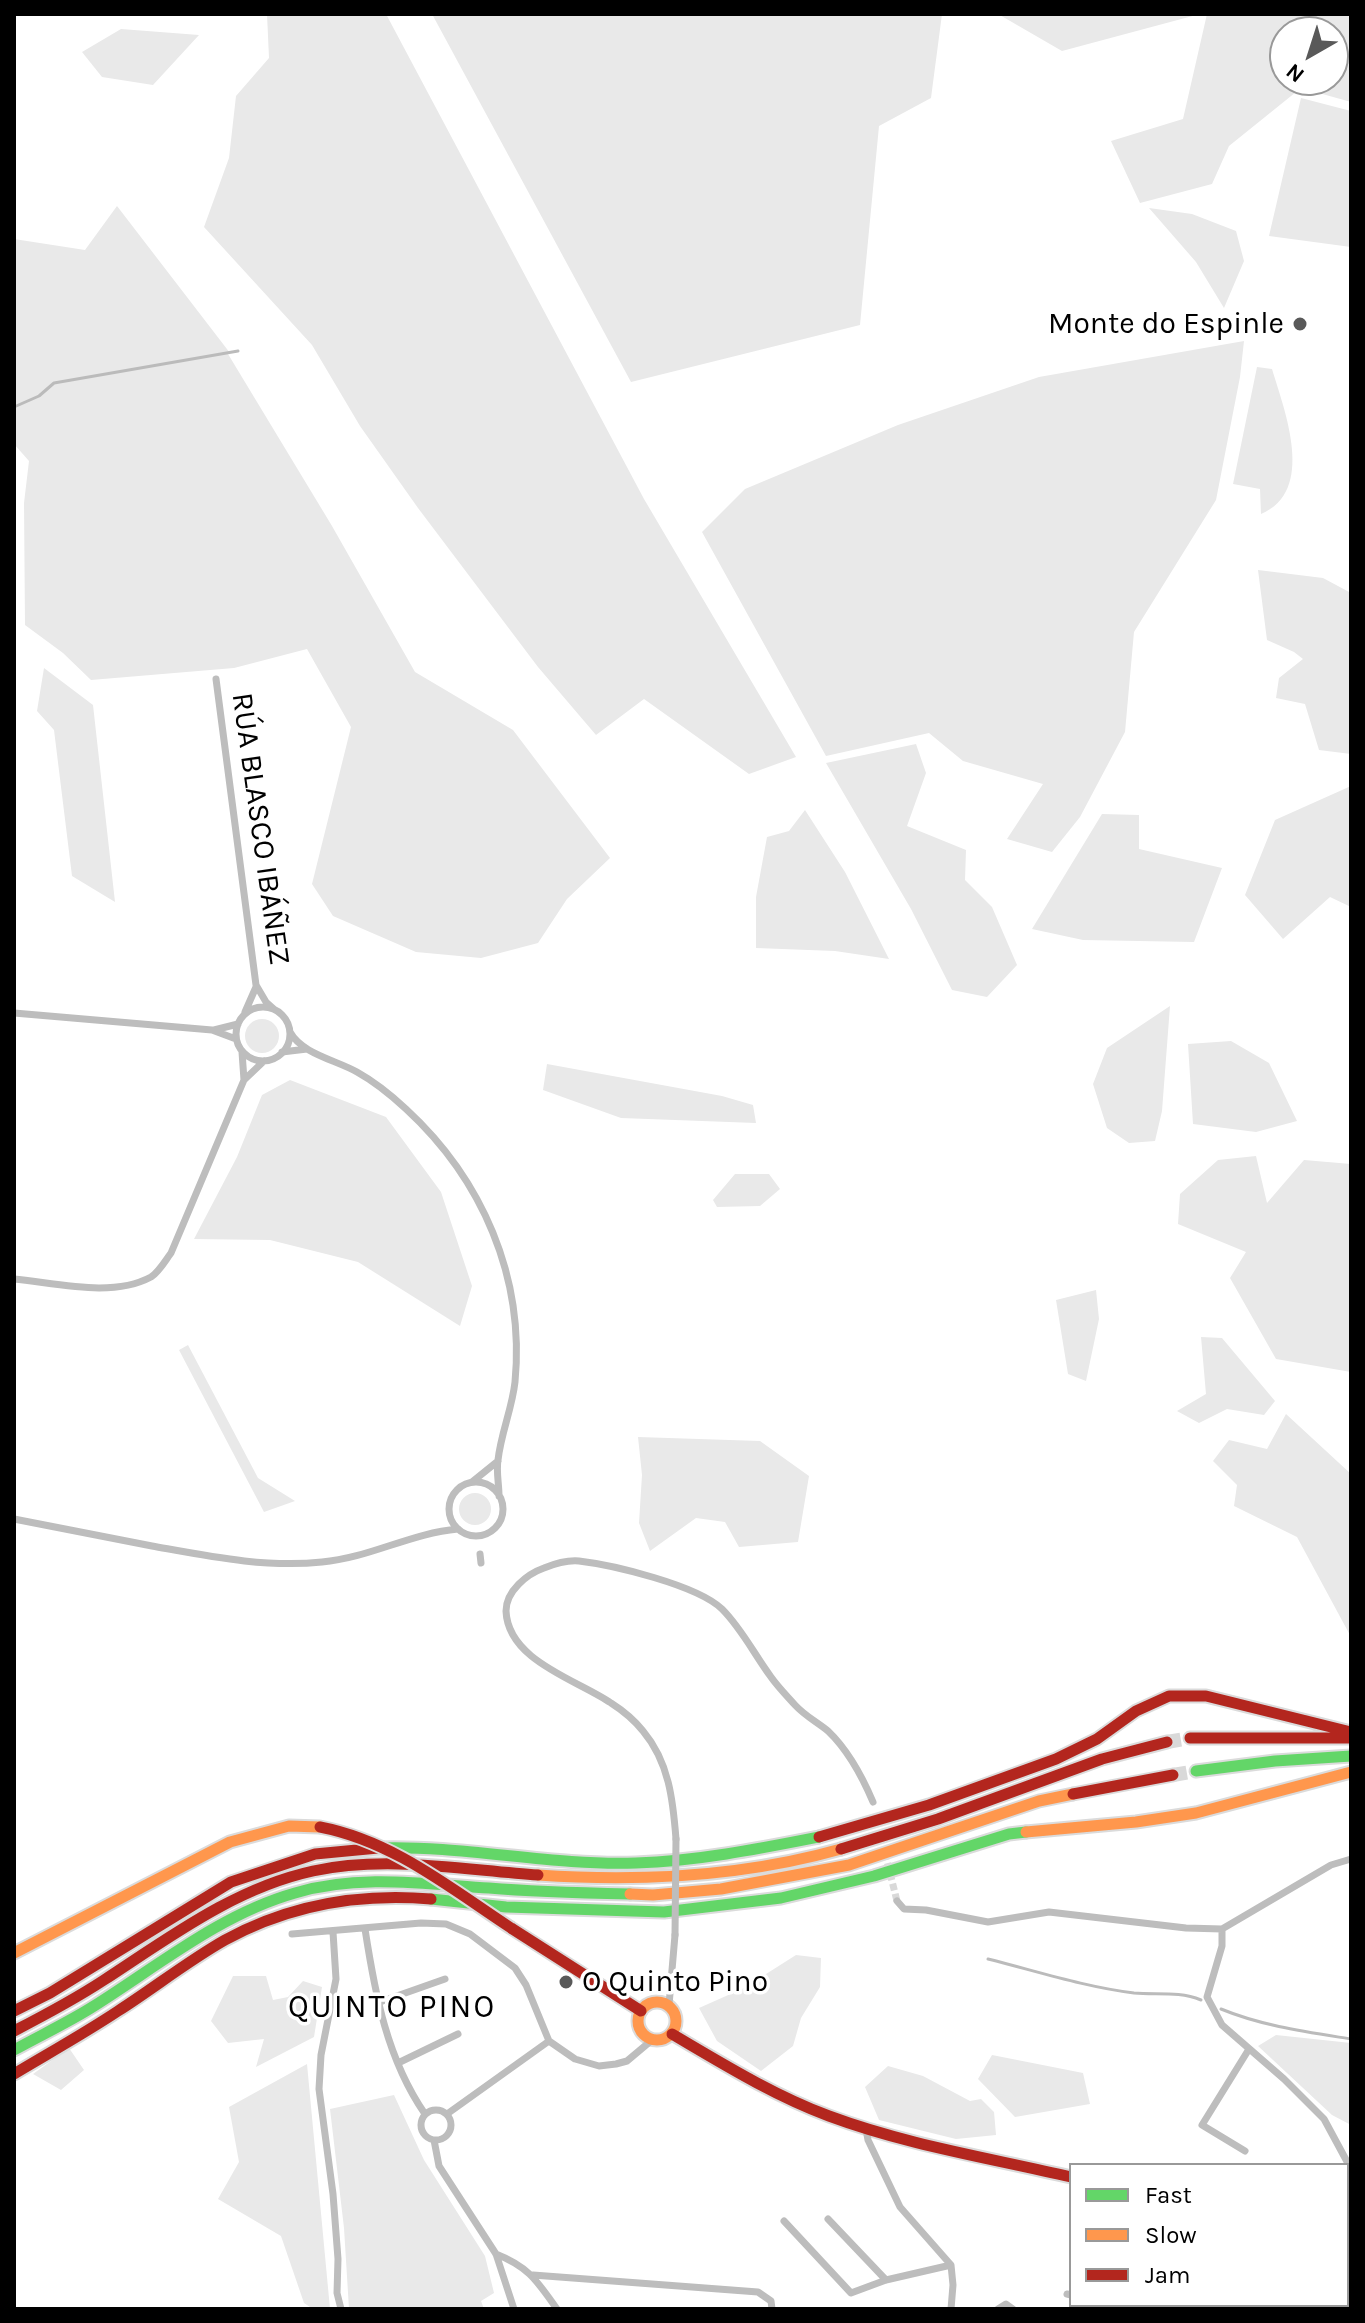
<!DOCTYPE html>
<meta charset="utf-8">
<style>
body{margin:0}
#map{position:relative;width:1365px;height:2323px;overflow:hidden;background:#fff;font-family:Karla,sans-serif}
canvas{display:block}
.frame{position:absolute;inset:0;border:16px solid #000;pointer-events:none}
.legend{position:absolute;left:1069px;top:2163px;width:280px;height:144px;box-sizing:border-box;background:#fff;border:2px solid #999;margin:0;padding:10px 14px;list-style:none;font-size:24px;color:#000}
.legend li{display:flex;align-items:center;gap:16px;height:40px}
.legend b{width:40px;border:2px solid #999}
.north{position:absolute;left:1269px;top:16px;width:80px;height:80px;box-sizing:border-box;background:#fff;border:2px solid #999;border-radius:50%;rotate:219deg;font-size:22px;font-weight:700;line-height:32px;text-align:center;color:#000}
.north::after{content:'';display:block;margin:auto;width:28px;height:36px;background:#595959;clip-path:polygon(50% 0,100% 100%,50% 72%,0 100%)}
</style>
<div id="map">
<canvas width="1365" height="2323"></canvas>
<div class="frame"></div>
<ul class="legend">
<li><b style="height:10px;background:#63d668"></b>Fast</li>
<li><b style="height:10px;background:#ff974d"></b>Slow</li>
<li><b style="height:10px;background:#b3261e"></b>Jam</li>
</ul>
<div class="north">N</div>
</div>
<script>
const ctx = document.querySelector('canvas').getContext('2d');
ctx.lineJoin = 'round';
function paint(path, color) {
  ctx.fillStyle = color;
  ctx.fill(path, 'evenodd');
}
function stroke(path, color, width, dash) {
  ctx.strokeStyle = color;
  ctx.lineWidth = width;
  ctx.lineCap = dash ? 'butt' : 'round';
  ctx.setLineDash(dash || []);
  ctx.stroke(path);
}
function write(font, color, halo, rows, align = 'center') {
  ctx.font = font + ' Karla,sans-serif';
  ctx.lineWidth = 7;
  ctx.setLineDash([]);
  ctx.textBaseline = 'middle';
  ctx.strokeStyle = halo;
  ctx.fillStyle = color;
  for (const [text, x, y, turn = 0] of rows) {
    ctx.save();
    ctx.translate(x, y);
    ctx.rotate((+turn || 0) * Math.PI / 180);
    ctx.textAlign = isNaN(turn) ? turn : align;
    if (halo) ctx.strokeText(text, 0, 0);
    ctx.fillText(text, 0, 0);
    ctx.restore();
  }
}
const green = new Path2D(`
 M 267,14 L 386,14 L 644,499 L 796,757 L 749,774 L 644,699 L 596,735 L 538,667 L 418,508 L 360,426 L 312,345 L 204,227 L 229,158 L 236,96 L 269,58 Z
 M 432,14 L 942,14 L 931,98 L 879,126 L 860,325 L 631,382 Z
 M 998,14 L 1200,14 L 1062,51 Z
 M 1207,14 L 1351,14 L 1351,102 L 1301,88 L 1229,146 L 1212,184 L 1140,203 L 1111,141 L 1183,119 ZM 1285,32 L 1333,32 L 1333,80 L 1285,80 Z
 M 121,29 L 199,35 L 153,85 L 102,77 L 82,52 Z
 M 1301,98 L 1351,111 L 1351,247 L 1269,236 Z
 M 117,206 L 230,353 L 228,354 L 332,526 L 415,672 L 513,730 L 610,858 L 567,899 L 538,943 L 481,958 L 416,952 L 333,916 L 312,884 L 351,727 L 307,649 L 234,668 L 91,680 L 63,653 L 25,625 L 24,503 L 29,461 L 14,444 L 14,239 L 85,250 Z
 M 1149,208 L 1192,214 L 1236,231 L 1244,261 L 1224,308 L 1196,262 Z
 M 1244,341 L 1240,377 L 1216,500 L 1134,632 L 1125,732 L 1080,817 L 1052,852 L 1007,839 L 1043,784 L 963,761 L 929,733 L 826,756 L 702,532 L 745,489 L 898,425 L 1039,377 Z
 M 1257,367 L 1272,369 C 1285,412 1316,491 1261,514 L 1260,489 L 1233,484 Z
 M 1258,570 L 1323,578 L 1351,593 L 1351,754 L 1319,750 L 1305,704 L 1276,698 L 1279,678 L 1303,659 L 1294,652 L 1267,640 Z
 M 44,668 L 93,705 L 115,902 L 72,876 L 54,730 L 37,711 Z
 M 916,744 L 926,773 L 907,826 L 966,850 L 965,880 L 992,907 L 1017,965 L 987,997 L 952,990 L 911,909 L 826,763 Z
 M 1351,786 L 1351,907 L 1330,897 L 1283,939 L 1245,895 L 1275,820 Z
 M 805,810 L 845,872 L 889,959 L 835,951 L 756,948 L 756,897 L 767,837 L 789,831 Z
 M 1102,814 L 1139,815 L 1139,849 L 1222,868 L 1194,942 L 1083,940 L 1032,929 Z
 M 1170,1006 L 1162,1111 L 1155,1141 L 1129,1143 L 1107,1128 L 1093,1084 L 1107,1048 Z
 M245 1036a17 17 0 1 1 34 0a17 17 0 1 1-34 0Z
 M 1231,1041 L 1269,1063 L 1297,1121 L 1256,1132 L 1193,1124 L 1188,1044 Z
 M 547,1064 L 722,1096 L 753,1105 L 756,1123 L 621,1118 L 543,1090 Z
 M 290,1080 L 386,1117 L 441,1192 L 472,1286 L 460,1326 L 358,1262 L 270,1240 L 194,1239 L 237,1157 L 262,1095 Z
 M 1256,1156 L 1267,1203 L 1304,1160 L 1351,1164 L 1351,1372 L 1276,1359 L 1230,1278 L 1246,1252 L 1178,1224 L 1180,1194 L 1218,1160 Z
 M 735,1174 L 769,1174 L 780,1189 L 760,1206 L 717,1207 L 713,1200 Z
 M 1096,1290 L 1099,1319 L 1086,1381 L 1068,1374 L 1056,1300 Z
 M 1201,1337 L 1222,1338 L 1275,1401 L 1264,1415 L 1227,1409 L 1199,1423 L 1177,1411 L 1206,1394 Z
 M 188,1345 L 258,1478 L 295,1501 L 264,1512 L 179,1350 Z
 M 1286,1414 L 1351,1474 L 1351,1637 L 1297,1537 L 1234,1506 L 1237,1485 L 1213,1461 L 1229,1440 L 1267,1449 Z
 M 638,1437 L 760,1441 L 809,1476 L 798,1542 L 739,1547 L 725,1522 L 696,1518 L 650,1551 L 639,1523 L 642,1475 Z
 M459 1509a16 16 0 1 1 32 0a16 16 0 1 1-32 0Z
 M 796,1955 L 821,1958 L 820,1987 L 801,2018 L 793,2046 L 761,2071 L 717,2041 L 699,2008 L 744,1988 Z
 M 233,1976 L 266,1976 L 273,2000 L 288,1997 L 303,1981 L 322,1987 L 314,2037 L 256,2067 L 264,2039 L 228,2043 L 211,2021 Z
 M 1276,2035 L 1351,2043 L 1351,2125 L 1332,2115 L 1258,2046 Z
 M 69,2048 L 84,2070 L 61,2090 L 33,2074 Z
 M 992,2055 L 1083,2073 L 1090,2104 L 1015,2117 L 978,2079 Z
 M 307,2064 L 330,2309 L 313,2309 L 304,2303 L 281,2236 L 218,2199 L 239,2162 L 229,2107 Z
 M 888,2066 L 923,2076 L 970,2101 L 981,2099 L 994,2112 L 996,2135 L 956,2139 L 879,2120 L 865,2087 Z
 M 394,2095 L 424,2160 L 485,2256 L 494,2293 L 481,2301 L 484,2309 L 349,2309 L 344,2228 L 330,2109 Z`);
const stream = new Path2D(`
 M 14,407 L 39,396 L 54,383 L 238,351
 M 988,1959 C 1036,1971 1085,1987 1134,1993 C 1157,1995 1179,1991 1201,2000
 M 1221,2009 C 1262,2026 1307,2032 1351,2039`);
const streetTunnel = new Path2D(`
 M 885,1853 L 897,1901`);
const highwayTunnel = new Path2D(`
 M 1167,1742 L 1190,1738
 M 1173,1775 L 1196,1771`);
const street = new Path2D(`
 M 216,679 L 256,985 L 266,1002 L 275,1010
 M236 1034a27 27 0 1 1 54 0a27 27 0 1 1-54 0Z
 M 245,1012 L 256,987
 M 14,1013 L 212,1030 L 236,1039
 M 214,1030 L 238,1024
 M 290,1032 C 302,1054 336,1060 357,1072 C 375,1082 391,1095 406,1109 C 482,1179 525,1277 515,1382 C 512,1409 501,1433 498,1460 C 496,1471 499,1484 499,1496
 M 282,1052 L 307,1049
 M 244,1080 L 264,1061
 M 14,1279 C 56,1283 112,1298 151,1277 C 159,1272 165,1261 171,1253 L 244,1080 L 242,1052
 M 472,1482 L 498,1461
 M449 1509a27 27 0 1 1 54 0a27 27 0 1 1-54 0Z
 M 14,1519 C 60,1528 106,1537 152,1546 C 208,1556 265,1568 322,1562 C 369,1558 411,1533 458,1529
 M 480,1554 L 481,1563
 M 676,1839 C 673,1800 669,1762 643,1731 C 635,1721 622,1710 611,1703 C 578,1680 508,1661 506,1611 C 506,1591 527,1574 544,1568 C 554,1564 568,1560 579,1561 C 613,1565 697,1585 722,1609 C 742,1629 754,1654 771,1677 C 778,1687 787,1696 795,1705 C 805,1716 817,1722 828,1731 C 849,1751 862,1776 873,1802
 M 897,1901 L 904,1909 L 926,1910 L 988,1922 L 1049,1912 L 1186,1928 L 1222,1929 L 1331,1865 L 1351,1859
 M 365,1929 C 375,1994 387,2059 425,2114
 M 1222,1929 L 1222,1946 L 1207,1997 L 1222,2025 L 1284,2079 L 1324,2119 L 1351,2169
 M 333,1932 L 336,1979 L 321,2055 L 319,2089 L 333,2194 L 338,2259 L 337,2293 L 341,2309
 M 292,1934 L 421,1923 L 446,1924 L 470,1934 L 515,1968 L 526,1985 L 549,2041 L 575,2059 L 599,2066 L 616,2064 L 627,2061 L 652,2040
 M 377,2003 L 445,1979
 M 669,2005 L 675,1935
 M 398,2063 L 458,2034
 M421 2125a15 15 0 1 1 30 0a15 15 0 1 1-30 0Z
 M 447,2114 L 549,2041
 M 866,2129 L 868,2140 L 900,2207 L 951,2265 L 953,2285 L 951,2309
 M 434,2140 L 439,2166 L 496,2254 L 514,2309
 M 1245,2151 L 1202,2125 L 1249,2049
 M 828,2219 L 886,2280
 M 784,2221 L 851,2293 L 886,2280 L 951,2265
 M 1347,2235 L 1351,2232
 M 496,2254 C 529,2267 537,2281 557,2309
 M 533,2275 L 758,2292 L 771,2301 L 772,2309
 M 1347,2286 L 1351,2282
 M 1067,2294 L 1071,2295
 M 1347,2298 L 1351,2301
 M 1110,2305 L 1117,2309
 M 998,2309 L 1006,2304 L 1013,2309`);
const fast = new Path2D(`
 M 1196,1771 L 1275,1761 L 1351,1756
 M 378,1848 C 464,1845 550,1866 636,1863 C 698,1861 758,1849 819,1837
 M 431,1899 L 506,1907 L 664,1912 L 781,1898 L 874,1876 L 1009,1834 L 1026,1832
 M 14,2050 C 41,2035 69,2022 94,2006 C 159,1965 221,1914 295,1893 C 358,1874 425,1884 489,1888 C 536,1892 583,1893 630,1894`);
const slow = new Path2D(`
 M 1026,1832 L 1136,1822 L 1196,1813 L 1351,1772
 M 538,1875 C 640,1882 742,1877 841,1849
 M 630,1894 L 653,1895 L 721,1889 L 849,1865 L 1039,1801 L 1073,1794
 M 14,1953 L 230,1842 L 289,1826 L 320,1827
 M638 2021a19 19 0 1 1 38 0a19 19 0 1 1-38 0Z
 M 1195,2305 L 1198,2309`);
const jam = new Path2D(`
 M 1190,1738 L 1351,1738
 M 1073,1794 L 1173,1775
 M 819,1837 L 929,1805 L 1056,1759 L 1097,1739 L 1136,1711 L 1169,1696 L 1206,1696 L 1351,1732
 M 841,1849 L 938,1819 L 1102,1759 L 1167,1742
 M 511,1928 L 641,2011
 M 14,2011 L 50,1993 L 231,1882 L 315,1854 L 378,1848
 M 14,2031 C 45,2015 75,1999 104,1980 C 170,1937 235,1888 313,1871 C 387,1855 464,1870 538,1875
 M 672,2034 C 723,2064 773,2095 829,2116 C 907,2145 990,2158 1071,2177
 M 14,2074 C 49,2053 85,2033 118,2011 C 154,1988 188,1961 225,1940 C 289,1905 359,1893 431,1899`);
const streetBridge = new Path2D(`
 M 675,1935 L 676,1839`);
const jamBridge = new Path2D(`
 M 320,1827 C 393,1841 450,1888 511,1928`);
const markers = [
 [1300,324,8,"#595959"],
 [566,1982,8,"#595959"]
];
const poiNames = [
 ["Monte do Espinle",1284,324],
 ["O Quinto Pino",582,1982,"left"]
];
const streetNames = [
 ["RÚA BLASCO IBÁÑEZ",260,829,82]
];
const neighbourhoodNames = [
 ["QUINTO PINO",392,2008]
];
paint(green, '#e9e9e9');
stroke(stream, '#bbb', 3);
stroke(streetTunnel, '#d9d9d9', 7, [7, 3.5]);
stroke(highwayTunnel, '#d9d9d9', 14, [14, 7]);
stroke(fast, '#dbdbdb', 15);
stroke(slow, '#dbdbdb', 15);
stroke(jam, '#dbdbdb', 15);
stroke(street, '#bdbdbd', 7);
stroke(fast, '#63d668', 11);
stroke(slow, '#ff974d', 11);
stroke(jam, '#b3261e', 11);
stroke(jamBridge, '#dbdbdb', 15, []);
stroke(streetBridge, '#bdbdbd', 7);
stroke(jamBridge, '#b3261e', 11);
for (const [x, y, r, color] of markers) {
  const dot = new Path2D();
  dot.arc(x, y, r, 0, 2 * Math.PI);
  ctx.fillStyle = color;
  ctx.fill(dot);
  stroke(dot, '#fff', 3);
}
write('30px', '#000', '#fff', poiNames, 'right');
write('30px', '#000', '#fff', streetNames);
ctx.letterSpacing = '2px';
write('32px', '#000', '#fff', neighbourhoodNames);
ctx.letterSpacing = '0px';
</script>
